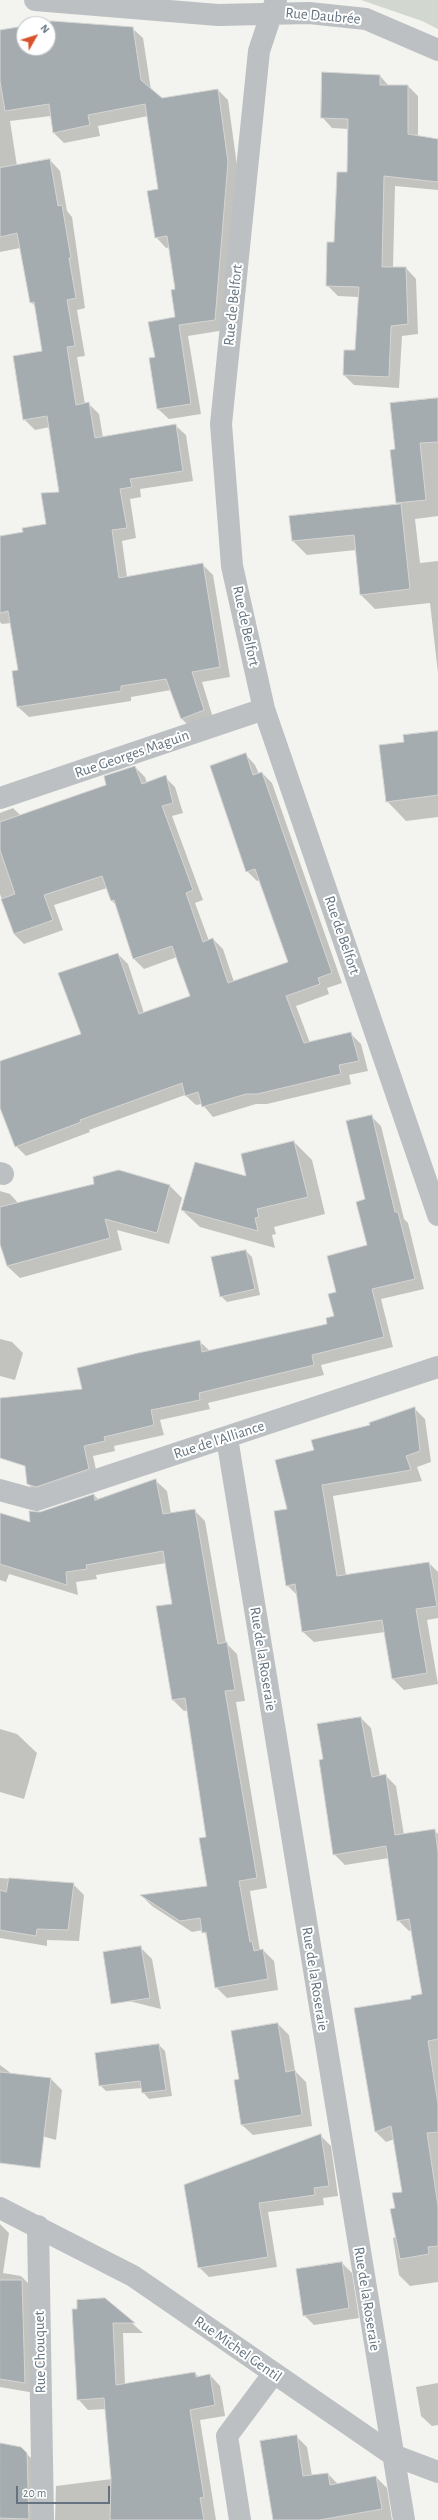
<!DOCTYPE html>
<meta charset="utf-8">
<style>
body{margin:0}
#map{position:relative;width:438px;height:2520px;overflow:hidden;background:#f3f3ef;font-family:"Alegreya Sans",sans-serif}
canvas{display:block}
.north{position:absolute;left:16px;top:16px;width:40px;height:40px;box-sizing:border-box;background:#fff;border:1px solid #c1c7cc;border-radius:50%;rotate:51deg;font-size:11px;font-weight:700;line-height:16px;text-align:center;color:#64737f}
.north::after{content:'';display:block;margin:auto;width:14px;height:18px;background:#d9522a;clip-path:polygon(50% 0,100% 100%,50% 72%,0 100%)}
.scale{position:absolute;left:16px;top:2486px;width:94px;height:18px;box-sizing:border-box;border:2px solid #64737f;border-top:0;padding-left:5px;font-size:12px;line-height:14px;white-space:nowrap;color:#64737f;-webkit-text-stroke:3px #fff;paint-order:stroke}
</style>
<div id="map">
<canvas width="438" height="2520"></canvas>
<div class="north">N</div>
<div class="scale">20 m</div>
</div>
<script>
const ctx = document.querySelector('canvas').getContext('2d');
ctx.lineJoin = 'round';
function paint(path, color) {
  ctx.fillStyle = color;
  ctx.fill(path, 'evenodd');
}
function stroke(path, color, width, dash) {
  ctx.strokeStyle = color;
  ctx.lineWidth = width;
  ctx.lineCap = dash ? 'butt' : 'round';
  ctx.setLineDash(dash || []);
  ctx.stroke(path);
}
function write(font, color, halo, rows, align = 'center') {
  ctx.font = font + ' "Alegreya Sans",sans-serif';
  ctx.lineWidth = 4;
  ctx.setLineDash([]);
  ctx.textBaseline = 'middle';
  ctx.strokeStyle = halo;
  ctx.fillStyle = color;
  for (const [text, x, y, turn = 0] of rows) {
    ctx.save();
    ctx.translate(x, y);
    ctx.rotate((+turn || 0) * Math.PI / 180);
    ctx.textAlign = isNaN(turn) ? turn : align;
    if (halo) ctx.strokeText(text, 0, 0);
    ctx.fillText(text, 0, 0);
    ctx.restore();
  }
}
const green = new Path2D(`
 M 361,0 L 438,0 L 438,29 L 422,21 Z`);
const shadow = new Path2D(`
 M 52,22 L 132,28 L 143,38 L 151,90 L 162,99 L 218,90 L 228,100 L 238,173 L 225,330 L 188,336 L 201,414 L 169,419 L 158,409 L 150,359 L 156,358 L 177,318 L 176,290 L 170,247 L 166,248 L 156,237 L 159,190 L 148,116 L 98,126 L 100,136 L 64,143 L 54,133 L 51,116 L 10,121 L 17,166 L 50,160 L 60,171 L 67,211 L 72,217 L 85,308 L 77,310 L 85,356 L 77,357 L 85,404 L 89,404 L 99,414 L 103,438 L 175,425 L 186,435 L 193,481 L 140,489 L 141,497 L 130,499 L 136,538 L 122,541 L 127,577 L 202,564 L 213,575 L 230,677 L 202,682 L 214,721 L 192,729 L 181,718 L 171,690 L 131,697 L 131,701 L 29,717 L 18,707 L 13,672 L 19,671 L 11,623 L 2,624 L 0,622 L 0,537 L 24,533 L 47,524 L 60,492 L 50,427 L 35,430 L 24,419 L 43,352 L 36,307 L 31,302 L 20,248 L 0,252 L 0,31 L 24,27 L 24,48 L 48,48 L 48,24 L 43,24 Z
 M 380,76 L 389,86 L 408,86 L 418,96 L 418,137 L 438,140 L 438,190 L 395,186 L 393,268 L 406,268 L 416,279 L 418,334 L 402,336 L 399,388 L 354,385 L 344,375 L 356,351 L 359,297 L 338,296 L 327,285 L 348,173 L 349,129 L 332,128 L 322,117 Z
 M 391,404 L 438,438 L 438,516 L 415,519 L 420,563 L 438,561 L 438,673 L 430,603 L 375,609 L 361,595 L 356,550 L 307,555 L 293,541 L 400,506 L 397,503 L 397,450 Z
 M 438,732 L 438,817 L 406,821 L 387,801 L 406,743 Z
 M 245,754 L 255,765 L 259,774 L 262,773 L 272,783 L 342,983 L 327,988 L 329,994 L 296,1006 L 310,1043 L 350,1033 L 361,1044 L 368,1071 L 349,1075 L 351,1084 L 267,1104 L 256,1104 L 213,1117 L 202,1104 L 196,1105 L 185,1095 L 89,1130 L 90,1132 L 26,1156 L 16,1146 L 0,1093 L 0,1062 L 82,1035 L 118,954 L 128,964 L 144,1013 L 191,997 L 177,957 L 144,969 L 134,959 L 116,905 L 112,901 L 107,888 L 54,905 L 63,930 L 24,944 L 14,934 L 0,894 L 0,813 L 13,808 L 21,816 L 108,786 L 135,767 L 145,777 L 147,783 L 165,777 L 175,787 L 183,813 L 172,816 L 203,900 L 195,903 L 209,941 L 213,939 L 223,949 L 234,982 L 289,963 L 260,880 L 257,881 L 247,871 Z
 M 371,1116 L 381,1126 L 404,1219 L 408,1223 L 424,1289 L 381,1299 L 393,1347 L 321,1365 L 324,1375 L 208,1403 L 210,1409 L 160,1420 L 164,1435 L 114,1446 L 115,1451 L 93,1456 L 98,1479 L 38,1494 L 28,1484 L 83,1390 L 199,1341 L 210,1351 L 328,1324 L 335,1317 L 337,1293 L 368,1246 L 366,1200 Z
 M 294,1142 L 312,1160 L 325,1214 L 274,1227 L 276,1234 L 272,1235 L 275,1248 L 200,1227 L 182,1210 L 247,1178 Z
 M 170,1186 L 182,1198 L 169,1244 L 117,1230 L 122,1250 L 20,1278 L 7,1266 L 0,1241 L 0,1191 L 10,1194 L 19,1204 Z
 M 246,1251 L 252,1257 L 260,1295 L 227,1302 L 221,1296 Z
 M 0,1339 L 12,1342 L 23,1353 L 15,1380 L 0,1376 Z
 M 414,1408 L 425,1419 L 431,1462 L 417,1467 L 422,1481 L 333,1496 L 346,1575 L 429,1563 L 438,1572 L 438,1618 L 427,1620 L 438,1684 L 404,1690 L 393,1679 L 385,1632 L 314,1642 L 302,1631 L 297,1595 L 287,1585 L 289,1509 L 315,1451 Z
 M 156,1481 L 167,1491 L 171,1514 L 194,1510 L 205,1521 L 226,1643 L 237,1654 L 245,1701 L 236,1702 L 267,1888 L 250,1891 L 260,1951 L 263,1950 L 274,1961 L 278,1990 L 227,1998 L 216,1987 L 208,1938 L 203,1930 L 192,1932 L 152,1906 L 142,1896 L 208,1887 L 207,1838 L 188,1710 L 184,1711 L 173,1700 L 173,1605 L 166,1563 L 96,1575 L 97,1579 L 76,1582 L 78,1595 L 9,1574 L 6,1582 L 0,1580 L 0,1514 L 31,1523 L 40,1513 L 94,1495 L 99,1500 Z
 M 361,1718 L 371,1728 L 380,1776 L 385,1775 L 396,1786 L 404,1835 L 434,1830 L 438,1834 L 438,2282 L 410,2286 L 399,2275 L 393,2238 L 396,2237 L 396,2209 L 403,2193 L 395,2139 L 386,2142 L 375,2131 L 412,2000 L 423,1994 L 412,1930 L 409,1931 L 398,1920 L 389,1858 L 345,1865 L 334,1854 L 324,1760 ZM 405,1918 L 414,1919 L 405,1920 Z
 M 0,1729 L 17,1734 L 37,1753 L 24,1799 L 0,1792 Z
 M 0,1878 L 73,1884 L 84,1895 L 79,1941 L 47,1940 L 47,1946 L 0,1938 Z
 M 140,1947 L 152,1959 L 161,2009 L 121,1999 Z
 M 278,2024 L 289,2035 L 295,2071 L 306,2082 L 312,2126 L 253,2135 L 242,2125 L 240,2080 Z
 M 159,2045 L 165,2051 L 172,2096 L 149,2099 L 143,2092 L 142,2088 L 106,2091 L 100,2085 Z
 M 0,2065 L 12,2074 L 51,2079 L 62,2090 L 56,2140 L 0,2124 Z
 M 321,2136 L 331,2146 L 338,2196 L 323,2198 L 324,2205 L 268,2212 L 277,2267 L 209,2277 L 199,2267 Z
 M 0,2224 L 9,2233 L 3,2273 L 21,2276 L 32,2287 L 35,2393 L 0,2387 Z
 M 342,2263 L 352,2273 L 359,2318 L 314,2325 L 304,2315 Z
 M 105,2299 L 143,2333 L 123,2333 L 125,2385 L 195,2373 L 199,2377 L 210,2375 L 220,2386 L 225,2416 L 200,2420 L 216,2520 L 55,2520 L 56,2486 L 112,2479 L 106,2409 L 88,2410 L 78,2399 L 78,2310 Z
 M 438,2383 L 438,2425 L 432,2426 L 421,2416 L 416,2387 Z
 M 296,2436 L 307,2447 L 312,2476 L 328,2474 L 338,2484 L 376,2477 L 387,2488 L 392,2520 L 274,2520 Z
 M 0,2444 L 20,2448 L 31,2458 L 40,2520 L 0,2520 Z`);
const building = new Path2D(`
 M 52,21 L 133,27 L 141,80 L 162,98 L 218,89 L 228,162 L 215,320 L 179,325 L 191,404 L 157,409 L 149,358 L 155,357 L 148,322 L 175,317 L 171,290 L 175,289 L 167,236 L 155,238 L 147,191 L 158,189 L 145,104 L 88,115 L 90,125 L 53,133 L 49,104 L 5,111 L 0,81 L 0,30 L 24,26 L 24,48 L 48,48 L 48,24 L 37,24 Z
 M 322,72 L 380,75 L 380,85 L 408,85 L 408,134 L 438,139 L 438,182 L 384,176 L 382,267 L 406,267 L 408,324 L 391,326 L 389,377 L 343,375 L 344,350 L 355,350 L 359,287 L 326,286 L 327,242 L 334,242 L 337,172 L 347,172 L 348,119 L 321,118 Z
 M 50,159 L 58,206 L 62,205 L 71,258 L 69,258 L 76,298 L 67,300 L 75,346 L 67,347 L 76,405 L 89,402 L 95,438 L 176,424 L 183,471 L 130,479 L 132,487 L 120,489 L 127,528 L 112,530 L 119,578 L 203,563 L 220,667 L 192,672 L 204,710 L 181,719 L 166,679 L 121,686 L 121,691 L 17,707 L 12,671 L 18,670 L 8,611 L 0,613 L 0,536 L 23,532 L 22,528 L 46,524 L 41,493 L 59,492 L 47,416 L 23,420 L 13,356 L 42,351 L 34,302 L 30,303 L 17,233 L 0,237 L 0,168 Z
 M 438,398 L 438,442 L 420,443 L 426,500 L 396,503 L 390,450 L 395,449 L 390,403 Z
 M 401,504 L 410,589 L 360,595 L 354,535 L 292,541 L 289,516 Z
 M 438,731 L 438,795 L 386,802 L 379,745 L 404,742 L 403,735 Z
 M 246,753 L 253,775 L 262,772 L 332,973 L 318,978 L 320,984 L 286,996 L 304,1043 L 351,1032 L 359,1061 L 339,1065 L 341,1074 L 257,1094 L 246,1094 L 202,1107 L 198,1092 L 185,1096 L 182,1083 L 80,1120 L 81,1122 L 15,1147 L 0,1108 L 0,1061 L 81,1034 L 58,973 L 118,953 L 139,1014 L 190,996 L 172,946 L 133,959 L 114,900 L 111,901 L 102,876 L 44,895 L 53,920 L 14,934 L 1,899 L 15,894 L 0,850 L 0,822 L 106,785 L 104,776 L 135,766 L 142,784 L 166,775 L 173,803 L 162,806 L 193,890 L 186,893 L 203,942 L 213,938 L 228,983 L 288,962 L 255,869 L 246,872 L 210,766 Z
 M 372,1115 L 395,1212 L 398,1212 L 415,1279 L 372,1289 L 384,1337 L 312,1355 L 314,1365 L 199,1393 L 200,1400 L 151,1410 L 154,1425 L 104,1437 L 105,1441 L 84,1446 L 89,1469 L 36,1487 L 27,1484 L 25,1466 L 0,1458 L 0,1398 L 82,1389 L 77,1368 L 138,1353 L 200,1340 L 202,1352 L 327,1324 L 326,1318 L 334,1316 L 328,1294 L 336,1292 L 327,1256 L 367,1245 L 356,1202 L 365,1199 L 346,1121 Z
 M 294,1141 L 308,1197 L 257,1209 L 259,1217 L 255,1218 L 258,1231 L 181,1210 L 195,1162 L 246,1176 L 241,1154 Z
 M 119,1170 L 170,1185 L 157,1233 L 105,1219 L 110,1238 L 7,1266 L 0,1244 L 0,1207 L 94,1184 L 93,1177 Z
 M 246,1250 L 255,1289 L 220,1297 L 211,1257 Z
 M 415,1407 L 420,1451 L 406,1456 L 411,1470 L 322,1485 L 337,1576 L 429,1562 L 437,1606 L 416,1609 L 427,1673 L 392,1679 L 382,1620 L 302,1632 L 295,1584 L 286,1586 L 274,1511 L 287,1509 L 275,1460 L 314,1450 L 311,1440 L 370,1425 L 369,1423 Z
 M 156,1479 L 163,1514 L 195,1509 L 218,1644 L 227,1642 L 235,1690 L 225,1691 L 257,1878 L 239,1881 L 250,1942 L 252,1941 L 254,1951 L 263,1949 L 268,1979 L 215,1988 L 206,1932 L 202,1933 L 200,1918 L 180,1921 L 140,1895 L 207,1886 L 199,1838 L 206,1837 L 185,1698 L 172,1700 L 156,1606 L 172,1604 L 163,1551 L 86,1565 L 87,1569 L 66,1572 L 67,1585 L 0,1564 L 0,1513 L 30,1522 L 29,1511 L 40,1512 L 94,1494 L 95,1500 Z
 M 361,1717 L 372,1777 L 386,1774 L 395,1835 L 435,1829 L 438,1852 L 438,2039 L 428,2041 L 438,2104 L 438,2132 L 427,2133 L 438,2206 L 438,2246 L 428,2247 L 429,2254 L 400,2259 L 390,2209 L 395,2208 L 392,2193 L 402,2192 L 391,2126 L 375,2132 L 354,2008 L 411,1999 L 411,1996 L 422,1994 L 409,1919 L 397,1921 L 386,1846 L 333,1855 L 319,1760 L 323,1759 L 317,1724 Z
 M 9,1878 L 74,1883 L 68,1930 L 37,1929 L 36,1936 L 0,1930 L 0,1890 L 6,1892 Z
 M 141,1946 L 150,1998 L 111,2004 L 103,1952 Z
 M 278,2023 L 286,2072 L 295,2070 L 302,2115 L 241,2125 L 234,2080 L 239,2079 L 231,2031 Z
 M 159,2044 L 166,2090 L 142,2093 L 140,2081 L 99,2086 L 95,2053 Z
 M 0,2072 L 51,2078 L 40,2168 L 0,2163 Z
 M 321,2134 L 329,2186 L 314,2188 L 315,2195 L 259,2203 L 268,2257 L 198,2268 L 184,2185 Z
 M 342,2262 L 349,2308 L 303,2316 L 296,2269 Z
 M 0,2280 L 22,2280 L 25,2383 L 0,2379 Z
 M 105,2298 L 135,2323 L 113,2323 L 116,2385 L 195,2372 L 196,2377 L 210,2374 L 215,2405 L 190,2410 L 204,2497 L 200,2498 L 204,2520 L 110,2520 L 111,2478 L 104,2398 L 77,2400 L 72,2309 L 77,2309 L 77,2300 Z
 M 297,2435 L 303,2476 L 328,2473 L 330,2485 L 376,2476 L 382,2509 L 319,2520 L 273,2520 L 260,2441 Z
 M 0,2443 L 21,2447 L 27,2453 L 29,2519 L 0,2518 Z`);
const minor = new Path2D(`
 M 35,0 L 218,15 L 309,13 L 366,19 L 438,50
 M 276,0 L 259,51 L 221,424 L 232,566 L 264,709 L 438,1215
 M 0,798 L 264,709
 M 0,1173 L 3,1174
 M 227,1438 L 404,2520
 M 0,1490 L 36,1500 L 438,1367
 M 0,2208 L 133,2276 L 393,2455 L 438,2472
 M 38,2226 L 43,2520
 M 240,2520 L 227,2436 L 274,2373`);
const streetNames = [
 ["Rue Daubrée",323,16,5],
 ["Rue de Belfort",233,305,-84],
 ["Rue de Belfort",246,626,78],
 ["Rue Georges Maguin",132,754,-19],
 ["Rue de Belfort",342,935,71],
 ["Rue de l'Alliance",219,1440,-18],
 ["Rue de la Roseraie",263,1659,81],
 ["Rue de la Roseraie",315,1979,81],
 ["Rue de la Roseraie",367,2299,81],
 ["Rue Michel Gentil",238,2349,35],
 ["Rue Chouquet",40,2352,-91]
];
paint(green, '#d2d8cf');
paint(shadow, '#0003');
paint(building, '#a4acb0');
stroke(building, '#d4d4d2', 1);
stroke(minor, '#bcc0c3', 22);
write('15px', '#64737f', '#fff', streetNames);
</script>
